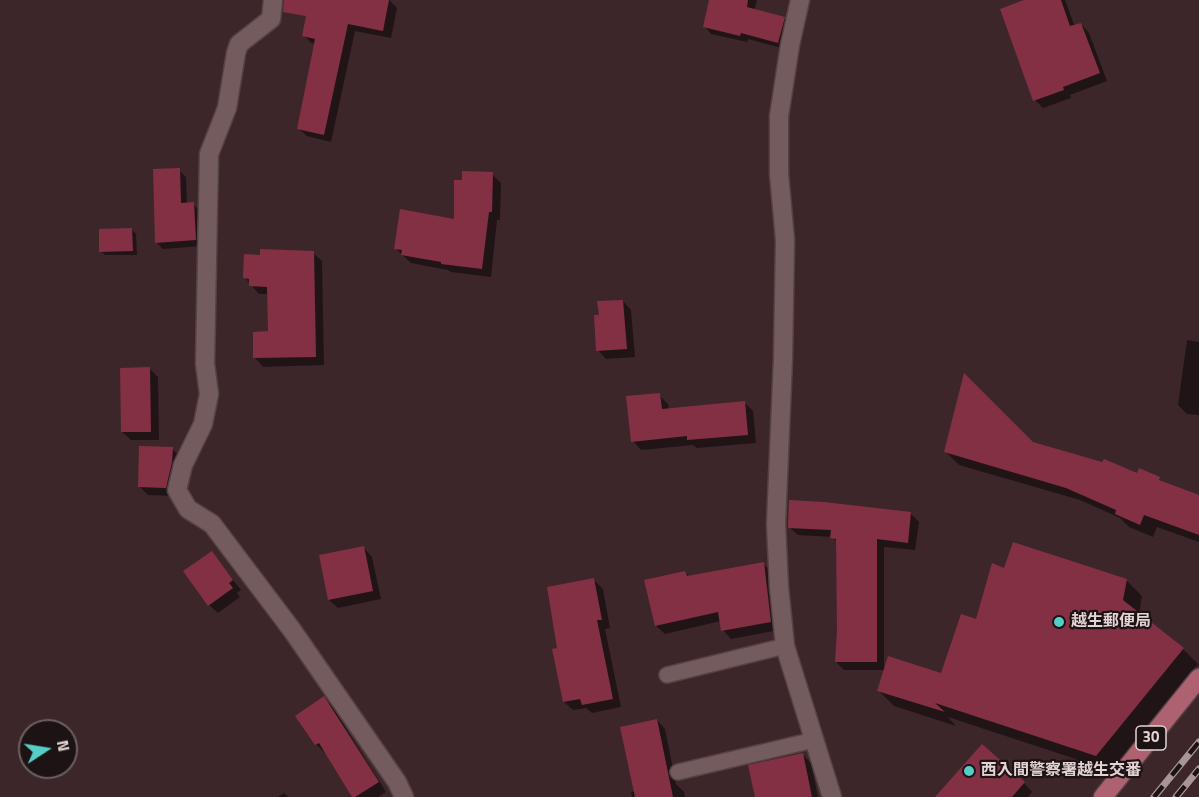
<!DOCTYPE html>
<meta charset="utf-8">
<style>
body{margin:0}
#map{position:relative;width:1199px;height:797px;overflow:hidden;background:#3d262a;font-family:"Titillium Web",sans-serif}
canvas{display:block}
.north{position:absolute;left:18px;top:719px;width:60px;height:60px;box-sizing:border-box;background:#1d1314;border:2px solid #6c6061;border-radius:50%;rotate:78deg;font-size:16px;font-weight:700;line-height:24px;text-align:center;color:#e3d3d5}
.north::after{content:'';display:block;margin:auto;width:21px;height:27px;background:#55cec5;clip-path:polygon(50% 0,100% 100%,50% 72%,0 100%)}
</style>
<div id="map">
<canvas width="1199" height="797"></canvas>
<div class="north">N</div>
</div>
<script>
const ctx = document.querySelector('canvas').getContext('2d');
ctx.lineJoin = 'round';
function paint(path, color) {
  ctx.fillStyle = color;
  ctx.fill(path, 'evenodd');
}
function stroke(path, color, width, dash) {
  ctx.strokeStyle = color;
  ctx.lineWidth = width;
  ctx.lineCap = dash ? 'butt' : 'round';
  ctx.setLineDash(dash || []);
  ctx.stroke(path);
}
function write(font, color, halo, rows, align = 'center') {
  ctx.font = font + ' "Titillium Web","Noto Sans JP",sans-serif';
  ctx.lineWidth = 4.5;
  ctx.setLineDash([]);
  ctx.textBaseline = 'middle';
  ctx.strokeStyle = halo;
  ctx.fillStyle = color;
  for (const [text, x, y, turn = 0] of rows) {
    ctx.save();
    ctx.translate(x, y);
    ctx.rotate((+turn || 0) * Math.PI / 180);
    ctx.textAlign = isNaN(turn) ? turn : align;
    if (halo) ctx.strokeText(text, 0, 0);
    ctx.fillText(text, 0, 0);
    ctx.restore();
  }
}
const shadow = new Path2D(`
 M 315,0 L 389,0 L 397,8 L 391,38 L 355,31 L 331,142 L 307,136 L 299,129 L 316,44 L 311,43 L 304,35 Z
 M 710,0 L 757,0 L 754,11 L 784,18 L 791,25 L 785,49 L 748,39 L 747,42 L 711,34 L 704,26 Z
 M 1025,0 L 1065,0 L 1075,27 L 1081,24 L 1089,33 L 1107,81 L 1070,95 L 1071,98 L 1043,108 L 1035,100 Z
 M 179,170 L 186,177 L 187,204 L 193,204 L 200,211 L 202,246 L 163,249 L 156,242 Z
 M 492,174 L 501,183 L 500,220 L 497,220 L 491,277 L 451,272 L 448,270 L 411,263 L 395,248 L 455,221 L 463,181 Z
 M 132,230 L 136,234 L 137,255 L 105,255 L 101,251 Z
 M 313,253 L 322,261 L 324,365 L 263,367 L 255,358 L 270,333 L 269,294 L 259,294 L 245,278 L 262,257 Z
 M 623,301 L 631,310 L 635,357 L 606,359 L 598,350 Z
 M 1187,340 L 1199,342 L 1199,415 L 1187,414 L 1178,405 Z
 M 149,368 L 158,377 L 159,440 L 131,440 L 122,432 L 121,369 Z
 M 659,395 L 668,404 L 669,410 L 744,402 L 753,411 L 756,443 L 697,448 L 693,445 L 641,450 L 633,441 Z
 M 1032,443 L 1137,475 L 1159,479 L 1164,484 L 1199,497 L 1199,542 L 1157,527 L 1153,537 L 1129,527 L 1120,518 L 1080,500 L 959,465 L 946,452 Z
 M 172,449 L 181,457 L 174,496 L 148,495 L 139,486 Z
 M 911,514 L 919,522 L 915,550 L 884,547 L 884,670 L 942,675 L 977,621 L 1005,569 L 1127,581 L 1142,596 L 1139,614 L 1183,649 L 1198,664 L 1112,771 L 948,717 L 956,726 L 894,706 L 878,690 L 885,670 L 844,670 L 836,662 L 838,631 L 838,543 L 832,537 L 798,535 L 789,527 Z
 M 364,548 L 372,557 L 381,599 L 338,608 L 329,600 Z
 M 212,553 L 241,590 L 237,593 L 240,597 L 218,613 L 209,605 Z
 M 763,564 L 772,572 L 779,630 L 731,639 L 723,630 L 721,621 L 665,634 L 656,626 L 685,573 L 690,577 Z
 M 594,580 L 603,589 L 610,628 L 605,629 L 621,707 L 592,713 L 586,708 L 573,710 L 564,702 L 559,649 Z
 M 324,698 L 332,706 L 386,792 L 378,797 L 354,797 L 326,752 L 325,753 L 316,744 L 297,716 Z
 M 657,720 L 665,729 L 676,784 L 684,792 L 685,797 L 632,797 L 631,792 L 635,791 Z
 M 802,754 L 811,763 L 818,797 L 756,797 Z
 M 1024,783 L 1032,792 L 1028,797 L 944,797 Z
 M 284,793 L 288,797 L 278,797 Z`);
const building = new Path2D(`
 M 284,0 L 389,0 L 383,31 L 348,24 L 324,135 L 297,129 L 315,39 L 302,36 L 306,16 L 283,12 Z
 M 709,0 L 748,0 L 747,7 L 785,17 L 778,43 L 741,33 L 740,36 L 703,27 Z
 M 1024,0 L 1061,0 L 1070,26 L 1081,23 L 1100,73 L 1063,87 L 1064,90 L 1033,101 L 1000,9 Z
 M 180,168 L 181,203 L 194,202 L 196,240 L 155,243 L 153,169 Z
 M 462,171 L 493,172 L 492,212 L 489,212 L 482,269 L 441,264 L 441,262 L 401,255 L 402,250 L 394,249 L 400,209 L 454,219 L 454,180 L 462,180 Z
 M 132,228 L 133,251 L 99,252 L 99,229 Z
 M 260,249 L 314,251 L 316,357 L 253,358 L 253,332 L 268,331 L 267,287 L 249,286 L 249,279 L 243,278 L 244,254 L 260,255 Z
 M 623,300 L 627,349 L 596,351 L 594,315 L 599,315 L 597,301 Z
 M 150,367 L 151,432 L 121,432 L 120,368 Z
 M 964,373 L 1033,442 L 1102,462 L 1104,459 L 1137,473 L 1139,468 L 1160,477 L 1159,480 L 1199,495 L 1199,535 L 1144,515 L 1140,525 L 1115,514 L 1116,510 L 1066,488 L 944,452 Z
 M 660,393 L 662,409 L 745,401 L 748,435 L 687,440 L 687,436 L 631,442 L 626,396 Z
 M 139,446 L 173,447 L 172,462 L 166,488 L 138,487 Z
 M 789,500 L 824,502 L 911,512 L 908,543 L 877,539 L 877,662 L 835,662 L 837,631 L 836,539 L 830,538 L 831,530 L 788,528 Z
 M 1013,542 L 1127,579 L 1123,600 L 1184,648 L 1096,756 L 935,703 L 945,712 L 877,691 L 888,656 L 941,673 L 961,614 L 976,619 L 992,563 L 1004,568 Z
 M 364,546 L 373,591 L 328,600 L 319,555 Z
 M 212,551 L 233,580 L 229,583 L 233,588 L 208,606 L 183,571 Z
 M 764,562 L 771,622 L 721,631 L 718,612 L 655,626 L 644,580 L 685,571 L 687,576 Z
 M 594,578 L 602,620 L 597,620 L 613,699 L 582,705 L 580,699 L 563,702 L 552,649 L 557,648 L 547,587 Z
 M 324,696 L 379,782 L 355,797 L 352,797 L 319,743 L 315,745 L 295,716 Z
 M 657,719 L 673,797 L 635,797 L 620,727 Z
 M 982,744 L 1025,782 L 1012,797 L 935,797 Z
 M 803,753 L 812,797 L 755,797 L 748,765 Z`);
const service = new Path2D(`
 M 667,675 L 785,646
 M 678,772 L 814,740`);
const minor = new Path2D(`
 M 273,0 L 271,19 L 239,44 L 236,53 L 227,108 L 209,154 L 205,364 L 209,394 L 203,424 L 183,465 L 177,490 L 188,509 L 212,524 L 292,630 L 397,782 L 404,797
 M 800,0 L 790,45 L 779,116 L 779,174 L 785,240 L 783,359 L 776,524 L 779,587 L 785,646 L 832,797`);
const primary = new Path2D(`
 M 1103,797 L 1199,678`);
const rail = new Path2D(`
 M 1154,797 L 1199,742
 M 1176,797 L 1199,769`);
const markers = [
 [1059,622,6,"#55cec5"],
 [969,771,6,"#55cec5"]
];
const shields = [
 [1151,738,30]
];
const shieldNames = [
 ["30",1151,738]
];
const poiNames = [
 ["越生郵便局",1071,622],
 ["西入間警察署越生交番",981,771]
];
paint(shadow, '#0007');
paint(building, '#833044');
stroke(service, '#554245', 18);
stroke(minor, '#554245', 21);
stroke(primary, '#554245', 21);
stroke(service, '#745b5e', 15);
stroke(minor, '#745b5e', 18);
stroke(primary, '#ae6271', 18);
stroke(rail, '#a89598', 7);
stroke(rail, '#1d1314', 4.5, [14]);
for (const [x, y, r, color] of markers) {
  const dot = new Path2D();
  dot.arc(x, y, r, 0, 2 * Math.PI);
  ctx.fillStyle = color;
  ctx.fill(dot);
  stroke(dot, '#1d1314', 2);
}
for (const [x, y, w] of shields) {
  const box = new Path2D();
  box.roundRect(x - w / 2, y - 12, w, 24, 4.5);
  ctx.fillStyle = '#1d1314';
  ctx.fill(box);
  stroke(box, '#e3d3d5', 1.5);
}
write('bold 15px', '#e3d3d5', null, shieldNames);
write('bold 16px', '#e3d3d5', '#1d1314', poiNames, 'left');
</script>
